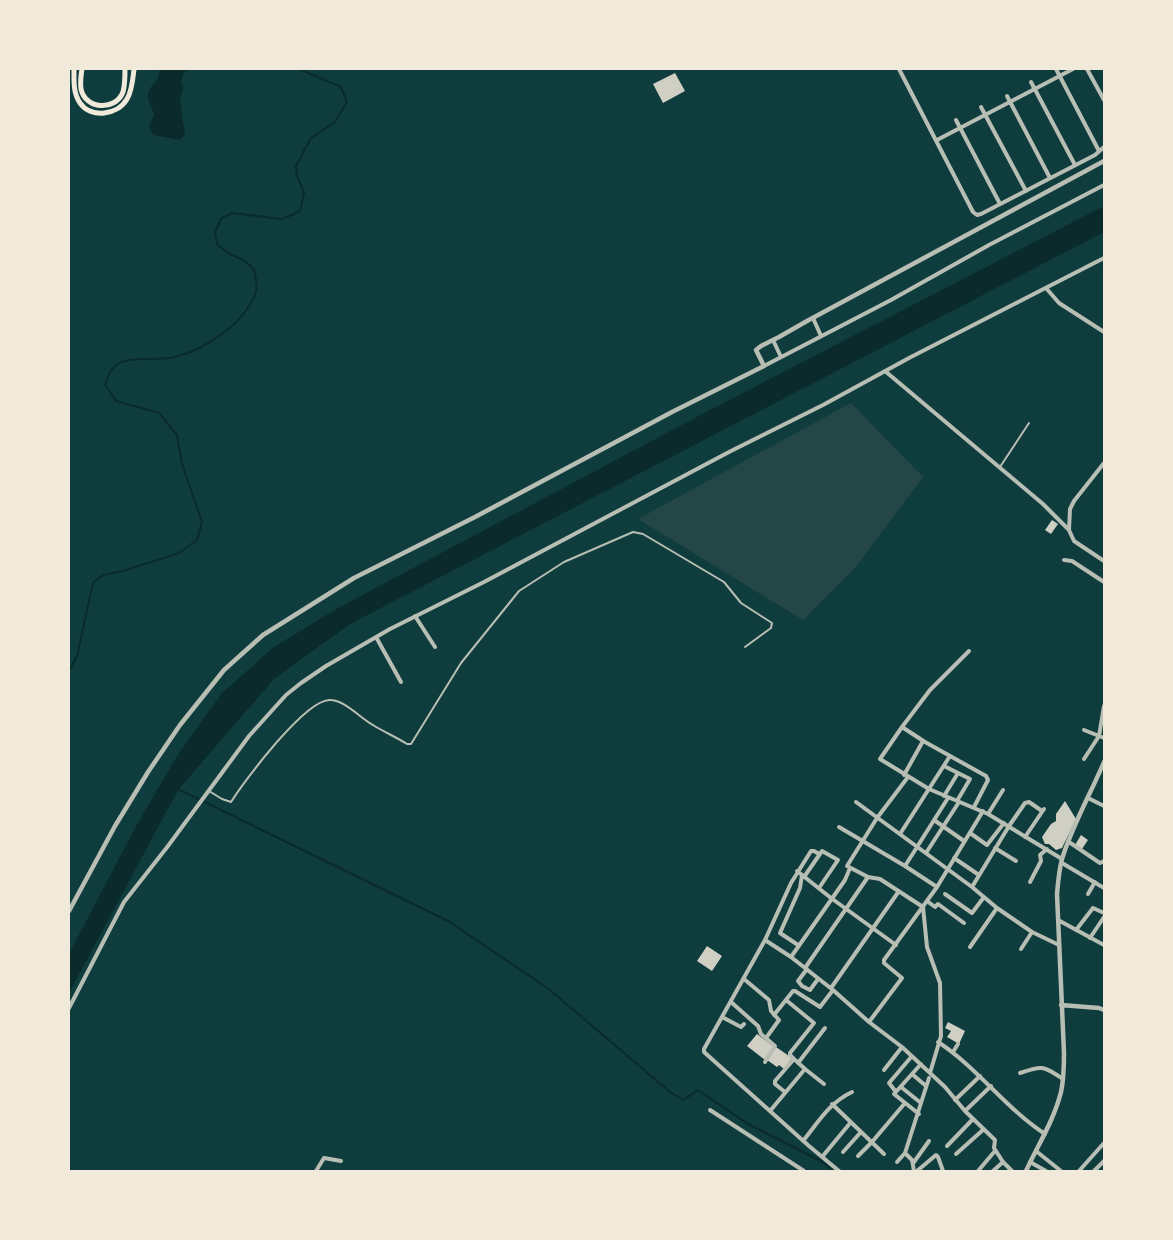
<!DOCTYPE html>
<style>
body{margin:0}
#map{position:relative;width:1173px;height:1240px;overflow:hidden;background:#0f3d3e;font-family:"Space Grotesk",sans-serif}
canvas{display:block}
.frame{position:absolute;inset:0;border:70px solid #f1e9da;pointer-events:none}
</style>
<div id="map">
<canvas width="1173" height="1240"></canvas>
<div class="frame"></div>
</div>
<script>
const ctx = document.querySelector('canvas').getContext('2d');
ctx.lineJoin = 'round';
function paint(path, color) {
  ctx.fillStyle = color;
  ctx.fill(path, 'evenodd');
}
function stroke(path, color, width, dash) {
  ctx.strokeStyle = color;
  ctx.lineWidth = width;
  ctx.lineCap = dash ? 'butt' : 'round';
  ctx.setLineDash(dash || []);
  ctx.stroke(path);
}
const green = new Path2D(`
 M 851,403 L 923,477 L 855,568 L 803,620 L 638,519 Z`);
const water = new Path2D(`
 M 159,69 L 189,69 L 183,74 L 181,83 L 183,87 L 180,102 L 185,134 L 180,140 L 153,135 L 149,125 L 154,115 C 153,109 148,102 148,95 C 149,85 161,80 159,69 Z
 M 1104,206 L 1104,232 L 350,624 L 274,679 L 178,790 L 69,993 L 69,954 L 135,828 L 177,756 L 222,693 L 274,647 L 338,608 L 708,411 Z`);
const stream = new Path2D(`
 M 69,671 L 77,656 L 93,583 L 103,575 L 123,571 L 179,553 L 197,540 L 202,522 L 182,464 L 177,435 L 159,413 L 116,401 L 105,385 C 108,375 111,366 122,362 C 139,356 159,361 175,357 C 205,350 246,322 256,292 C 258,285 255,276 254,269 L 243,260 L 228,253 L 217,244 L 215,232 L 221,219 L 232,213 L 282,219 L 300,211 L 304,192 L 297,176 L 296,166 L 311,138 L 335,122 L 347,102 L 341,87 L 299,69
 M 176,788 L 450,922 L 550,990 L 670,1092 L 683,1100 L 698,1090 L 748,1124 L 821,1161 L 833,1171`);
const building = new Path2D(`
 M 675,73 L 685,91 L 663,103 L 653,84 Z
 M 1052,520 L 1058,524 L 1051,534 L 1045,530 Z
 M 1065,801 L 1076,819 L 1062,848 L 1056,850 L 1049,844 L 1045,844 L 1042,837 L 1051,824 L 1056,821 L 1056,814 Z
 M 1081,835 L 1088,840 L 1082,849 L 1075,845 Z
 M 707,946 L 722,956 L 712,971 L 697,961 Z
 M 948,1022 L 965,1031 L 959,1044 L 947,1037 L 951,1031 L 945,1028 Z
 M 757,1034 L 774,1047 L 765,1060 L 747,1046 Z
 M 776,1047 L 792,1058 L 784,1069 L 779,1065 L 777,1067 L 767,1060 Z`);
const service = new Path2D(`
 M 1000,467 L 1029,423
 M 209,791 L 222,799 L 231,802 C 244,781 307,697 331,700 C 346,701 360,718 373,725 C 384,732 396,737 407,744 L 411,744 L 461,663 L 519,591 L 564,562 L 633,532 L 643,534 L 724,582 L 741,603 L 772,623 L 771,628 L 745,647`);
const minor = new Path2D(`
 M 899,69 L 973,212 L 977,215 L 981,214 L 1095,155 L 1104,147
 M 1056,69 L 1099,151
 M 1087,69 L 1104,100
 M 1031,82 L 1075,165
 M 1007,96 L 1050,178
 M 981,107 L 1026,191
 M 956,120 L 1000,204
 M 937,140 L 1073,69
 M 1046,288 L 1059,303 L 1104,332
 M 813,318 L 821,336
 M 773,340 L 781,357
 M 764,366 L 891,300 L 989,245 L 1104,185
 M 885,371 L 1043,504 L 1069,530
 M 1104,463 L 1074,501 L 1070,509 L 1069,530 L 1074,541 L 1104,561
 M 1064,560 L 1072,561 L 1104,582
 M 415,616 L 435,647
 M 376,637 L 401,682
 M 969,651 L 930,690 L 902,727 L 880,759 L 929,789 L 988,814 L 1062,859
 M 902,727 L 925,742 L 986,776 L 988,780 L 974,807
 M 1084,730 L 1104,738
 M 1084,759 L 1099,736 L 1104,706
 M 944,766 L 970,779 L 957,801
 M 904,775 L 923,741
 M 908,777 L 877,818 L 847,866 L 868,877 L 880,879 L 923,907 L 927,947 L 940,983 L 941,1036 L 930,1073
 M 944,796 L 958,773
 M 1088,798 L 1104,806
 M 856,802 L 972,887 L 997,908 L 1032,932 L 1059,945
 M 988,814 L 1003,790
 M 934,820 L 964,841
 M 839,827 L 905,866 L 937,887
 M 970,833 L 987,845 L 1004,823
 M 900,834 L 950,756
 M 1025,837 L 1044,809
 M 1069,842 L 1097,861 L 1100,863 L 1104,861
 M 995,848 L 1016,861
 M 926,853 L 959,802
 M 819,854 L 814,851 L 811,851 L 791,883 L 765,940 L 704,1049 L 704,1052 L 809,1146 L 839,1171
 M 954,858 L 979,875
 M 1062,863 L 1104,888
 M 905,866 L 948,798
 M 797,871 L 831,898 L 896,945
 M 804,877 L 822,851 L 838,860 L 819,888
 M 1030,882 L 1041,861 L 1040,855 L 1047,849
 M 972,887 L 1009,826 L 1025,803 L 1029,802 L 1042,811
 M 945,894 L 972,913 L 984,897
 M 1088,894 L 1095,882
 M 927,901 L 935,907 L 938,904 L 964,923
 M 1058,920 L 1104,945
 M 1076,930 L 1093,908 L 1104,913
 M 1090,938 L 1104,917
 M 765,940 L 791,957 L 833,990 L 869,1022 L 902,1047 L 945,1087 L 965,1111 L 995,1140 L 994,1148 L 1003,1162 L 1012,1171
 M 798,945 L 780,933 L 800,888 L 802,875
 M 970,947 L 997,908
 M 1021,949 L 1032,932
 M 791,957 L 845,880 L 850,868
 M 805,968 L 868,877
 M 807,969 L 798,981 L 802,986 L 810,990 L 818,979
 M 744,979 L 769,1000 L 771,1011 L 779,1020 L 766,1038
 M 831,988 L 899,891
 M 786,1000 L 814,1023 L 790,1053 L 790,1055 L 794,1059
 M 731,1002 L 758,1026 L 761,1034 L 775,1046 L 765,1062
 M 69,1008 L 124,902 L 168,846 L 249,736 L 286,695 L 301,683 L 326,666 L 390,629 L 484,582 L 729,452 L 823,405 L 909,358 L 1104,258
 M 774,1015 L 793,991 L 795,991 L 820,1007 L 833,990
 M 722,1017 L 741,1027 L 744,1024
 M 869,1022 L 902,978 L 884,963 L 884,960 L 937,887 L 983,811
 M 938,1042 C 978,1068 1005,1108 1045,1134
 M 953,1052 L 958,1044
 M 798,1063 L 825,1028
 M 884,1070 L 902,1047
 M 1020,1073 C 1043,1065 1043,1066 1063,1079
 M 912,1074 L 926,1086
 M 901,1087 L 921,1103
 M 785,1092 L 775,1084 L 775,1081 L 794,1059 L 805,1069
 M 896,1092 L 889,1083 L 912,1056
 M 955,1100 L 980,1076
 M 832,1104 L 884,1154
 M 710,1110 L 804,1171
 M 770,1111 L 805,1069 L 824,1084
 M 965,1111 L 991,1086
 M 919,1114 L 894,1094 L 921,1064
 M 803,1141 C 819,1121 829,1103 852,1092
 M 947,1146 L 973,1119
 M 1036,1151 L 1061,1171
 M 843,1152 L 861,1132
 M 905,1153 L 912,1160 L 914,1171
 M 956,1154 L 984,1129
 M 858,1156 L 872,1142 L 905,1103
 M 822,1157 L 851,1122
 M 897,1162 L 905,1153 L 929,1078
 M 914,1162 L 929,1141
 M 1030,1162 L 1046,1171
 M 316,1171 L 324,1158 L 341,1161
 M 917,1171 L 936,1155 L 938,1157 L 943,1171
 M 978,1171 L 995,1151
 M 993,1171 L 1003,1162
 M 1079,1171 L 1104,1143
 M 1094,1171 L 1104,1161`);
const tertiary = new Path2D(`
 M 69,911 L 115,826 L 148,772 L 180,725 L 224,670 L 263,635 L 354,578 L 475,517 L 672,412 L 764,366 L 756,350 L 761,346 L 779,337 L 807,321 L 1104,161
 M 1061,1005 L 1099,1008 L 1104,1010
 M 1026,1171 C 1038,1145 1054,1120 1061,1092 C 1064,1079 1064,1066 1064,1053 L 1057,894 C 1058,882 1059,870 1062,859 C 1072,826 1091,793 1104,762`);
const secondary = new Path2D(`
 M 74,69 C 74,81 73,93 80,103 C 91,119 118,115 127,99 C 132,91 133,78 134,69
 M 82,69 C 81,75 80,82 81,89 C 85,109 115,112 123,92 C 125,85 125,76 125,69`);
paint(green, '#244646');
paint(water, '#0a2a2b');
stroke(stream, '#0a2a2b', 2);
paint(building, '#cfcfc3');
stroke(service, '#b8beb3', 2);
stroke(minor, '#b8beb3', 4);
stroke(tertiary, '#b8beb3', 4.5);
stroke(secondary, '#f1e9da', 5);
</script>
